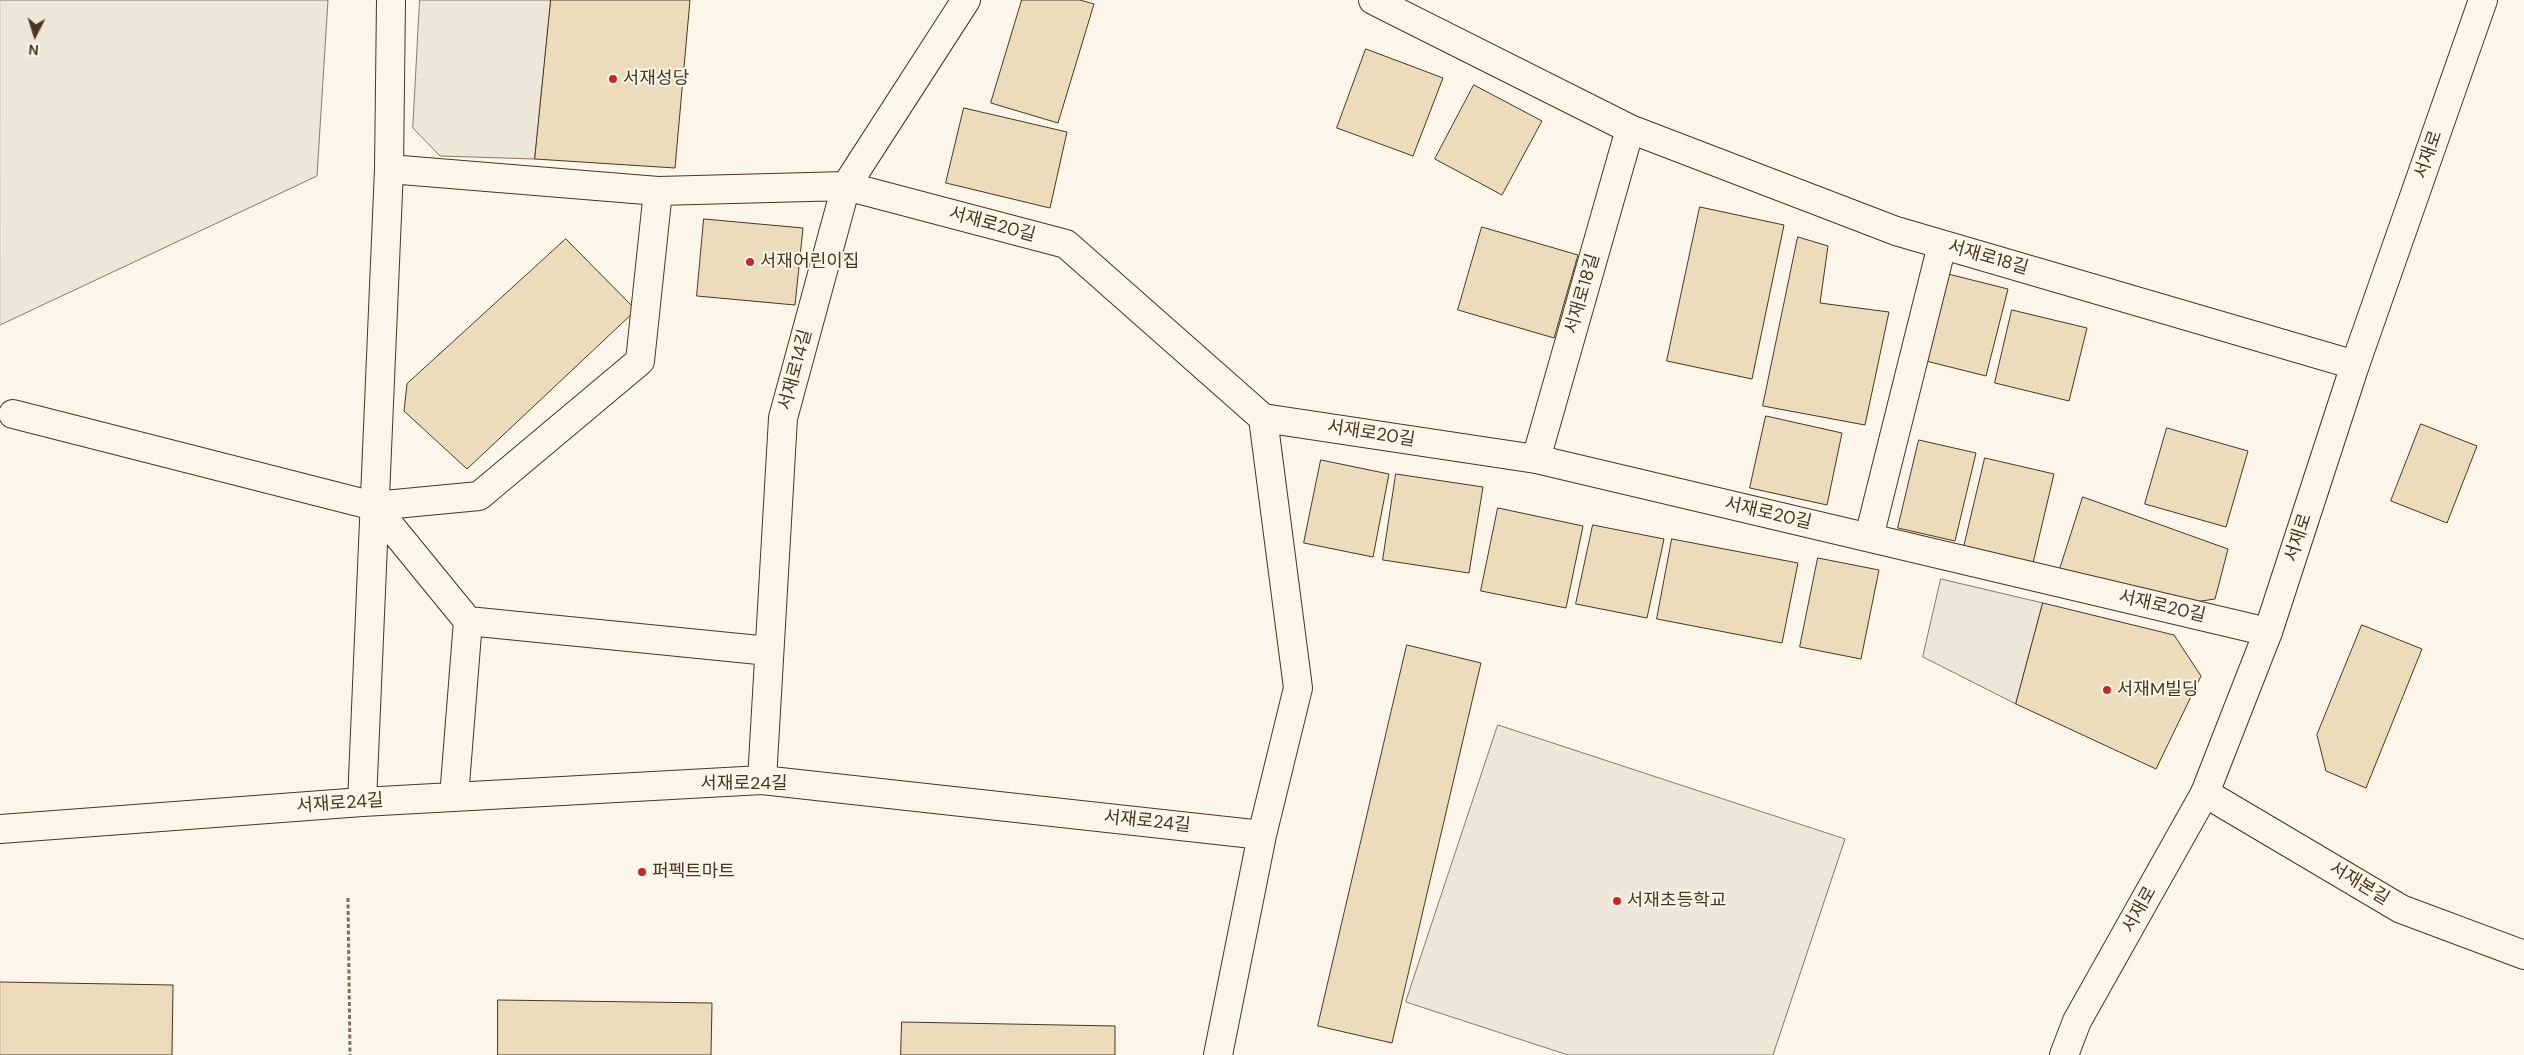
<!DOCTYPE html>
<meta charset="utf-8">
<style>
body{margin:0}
#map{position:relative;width:2524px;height:1055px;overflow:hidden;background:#fbf6e9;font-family:"DM Sans",sans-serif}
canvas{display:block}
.north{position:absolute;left:10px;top:10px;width:50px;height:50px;-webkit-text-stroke:4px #fbf6e9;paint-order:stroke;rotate:185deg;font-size:14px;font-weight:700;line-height:20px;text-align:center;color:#4a3520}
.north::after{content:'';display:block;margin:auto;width:18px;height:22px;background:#4a3520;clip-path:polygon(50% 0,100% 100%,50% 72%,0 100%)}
</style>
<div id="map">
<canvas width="2524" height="1055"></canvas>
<div class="north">N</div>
</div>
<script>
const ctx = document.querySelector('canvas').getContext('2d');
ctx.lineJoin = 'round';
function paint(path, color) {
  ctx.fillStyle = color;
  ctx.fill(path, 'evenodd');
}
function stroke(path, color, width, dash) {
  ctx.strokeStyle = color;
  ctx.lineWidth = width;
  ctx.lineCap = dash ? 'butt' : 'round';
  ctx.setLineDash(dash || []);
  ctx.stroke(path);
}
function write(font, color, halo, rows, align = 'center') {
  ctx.font = font + ' "DM Sans","Noto Sans KR",sans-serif';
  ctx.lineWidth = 4;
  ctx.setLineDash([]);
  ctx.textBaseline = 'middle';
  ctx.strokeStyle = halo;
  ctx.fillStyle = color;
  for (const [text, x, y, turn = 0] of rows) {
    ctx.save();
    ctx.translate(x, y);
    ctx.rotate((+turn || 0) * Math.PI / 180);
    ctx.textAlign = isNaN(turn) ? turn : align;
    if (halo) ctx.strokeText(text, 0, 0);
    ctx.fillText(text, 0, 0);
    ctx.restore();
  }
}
const green = new Path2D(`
 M 0,0 L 328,0 L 317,176 L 0,325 Z
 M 1498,725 L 1845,839 L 1773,1055 L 1568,1055 L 1406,1002 Z`);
const parking = new Path2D(`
 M 420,0 L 551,0 L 535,159 L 440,156 L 413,128 Z
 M 1941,579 L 2043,603 L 2016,704 L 1923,657 Z`);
const building = new Path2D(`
 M 551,0 L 690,0 L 675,168 L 535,159 Z
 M 1022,0 L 1080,0 L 1094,4 L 1058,123 L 991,103 Z
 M 1366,49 L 1443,78 L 1413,156 L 1337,128 Z
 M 1474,85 L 1542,121 L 1502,195 L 1435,159 Z
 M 964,108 L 1067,132 L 1050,208 L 946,183 Z
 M 1700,207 L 1784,225 L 1752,379 L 1667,361 Z
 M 704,219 L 803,228 L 795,305 L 697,296 Z
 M 1482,227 L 1578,255 L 1554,338 L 1458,310 Z
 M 1798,237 L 1828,246 L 1820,303 L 1889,312 L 1865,425 L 1763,406 Z
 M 566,239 L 636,310 L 467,469 L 404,411 L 407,384 Z
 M 1948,274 L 2008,289 L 1986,376 L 1926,361 Z
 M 2012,310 L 2087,328 L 2069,401 L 1995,383 Z
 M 1766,416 L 1842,433 L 1827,505 L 1750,488 Z
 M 2421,424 L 2477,446 L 2447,523 L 2391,501 Z
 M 2167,428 L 2248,451 L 2226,527 L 2145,504 Z
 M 1919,440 L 1976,453 L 1955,541 L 1898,528 Z
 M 1985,458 L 2054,474 L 2033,563 L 1964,547 Z
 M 1321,460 L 1389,474 L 1373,557 L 1304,543 Z
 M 1396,474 L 1483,487 L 1469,573 L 1383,560 Z
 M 2083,497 L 2228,549 L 2215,599 L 2188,603 L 2060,569 Z
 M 1498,508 L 1583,526 L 1566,608 L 1481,591 Z
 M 1593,525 L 1664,539 L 1647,618 L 1576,604 Z
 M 1672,539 L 1798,563 L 1782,643 L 1657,619 Z
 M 1818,558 L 1879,570 L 1861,659 L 1800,647 Z
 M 2043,603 L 2174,635 L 2201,676 L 2156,769 L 2016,704 Z
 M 2362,625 L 2422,649 L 2366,788 L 2326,771 L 2317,735 Z
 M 1407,645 L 1481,663 L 1392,1043 L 1318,1026 Z
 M 0,982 L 173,985 L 172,1055 L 0,1055 Z
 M 498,1000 L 712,1003 L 711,1055 L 498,1055 Z
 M 902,1022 L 1115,1026 L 1115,1055 L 901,1055 Z`);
const path = new Path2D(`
 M 348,898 L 350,1055`);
const minor = new Path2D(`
 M 1373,0 L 1630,129 L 1896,231 L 2355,365
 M 389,169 L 658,191 L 846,186 L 1066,244 L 1263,418 L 1536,459 L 2268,632
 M 13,414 L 374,506 L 479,496 L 640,361 L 658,191
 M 1536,459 L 1630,129
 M 374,506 L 468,621
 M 1869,537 L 1942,245
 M 762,780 L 783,418 L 846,186 L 966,0
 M 454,797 L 468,621 L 769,651
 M 362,802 L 389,169 L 391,0
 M 0,829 L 362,802 L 762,780 L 1262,835
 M 1218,1055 L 1262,835 L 1298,688 L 1263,418`);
const tertiary = new Path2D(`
 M 2205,793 L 2401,909 L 2524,955`);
const secondary = new Path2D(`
 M 2064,1055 L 2077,1021 L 2205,793 L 2268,632 L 2355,365 L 2483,0`);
const markers = [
 [613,79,5,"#c62828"],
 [750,262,5,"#c62828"],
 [2107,690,5,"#c62828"],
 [642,872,5,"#c62828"],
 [1617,901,5,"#c62828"]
];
const poiNames = [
 ["서재성당",623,79],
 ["서재어린이집",760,262],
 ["서재M빌딩",2117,690],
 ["퍼펙트마트",652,872],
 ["서재초등학교",1627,901]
];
const streetNames = [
 ["서재로",2429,155,-71],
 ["서재로20길",992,225,15],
 ["서재로18길",1988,258,16],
 ["서재로18길",1583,294,-74],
 ["서재로14길",796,370,-75],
 ["서재로20길",1371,434,9],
 ["서재로20길",1768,514,13],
 ["서재로",2299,538,-72],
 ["서재로20길",2162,607,13],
 ["서재로24길",744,784],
 ["서재로24길",340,804,-4],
 ["서재로24길",1147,822,6],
 ["서재본길",2359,884,31],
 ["서재로",2140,910,-61]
];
paint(green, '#ede6d9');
stroke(green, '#887966', 1);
paint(parking, '#ede7d9');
stroke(parking, '#887966', 1);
paint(building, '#ecdcbc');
stroke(building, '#4a3520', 1);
stroke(minor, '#4a3520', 30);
stroke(tertiary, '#4a3520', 30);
stroke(secondary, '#4a3520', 30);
stroke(path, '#7f6f5c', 3, [4, 2.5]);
stroke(minor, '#fbf6e9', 28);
stroke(tertiary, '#fbf6e9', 28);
stroke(secondary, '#fbf6e9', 28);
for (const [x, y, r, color] of markers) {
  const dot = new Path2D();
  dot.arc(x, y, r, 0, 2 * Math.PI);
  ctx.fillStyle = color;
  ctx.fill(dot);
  stroke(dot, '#fbf6e9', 2);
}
write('18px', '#4a3520', '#fbf6e9', poiNames, 'left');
write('18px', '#4a3520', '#fbf6e9', streetNames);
</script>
